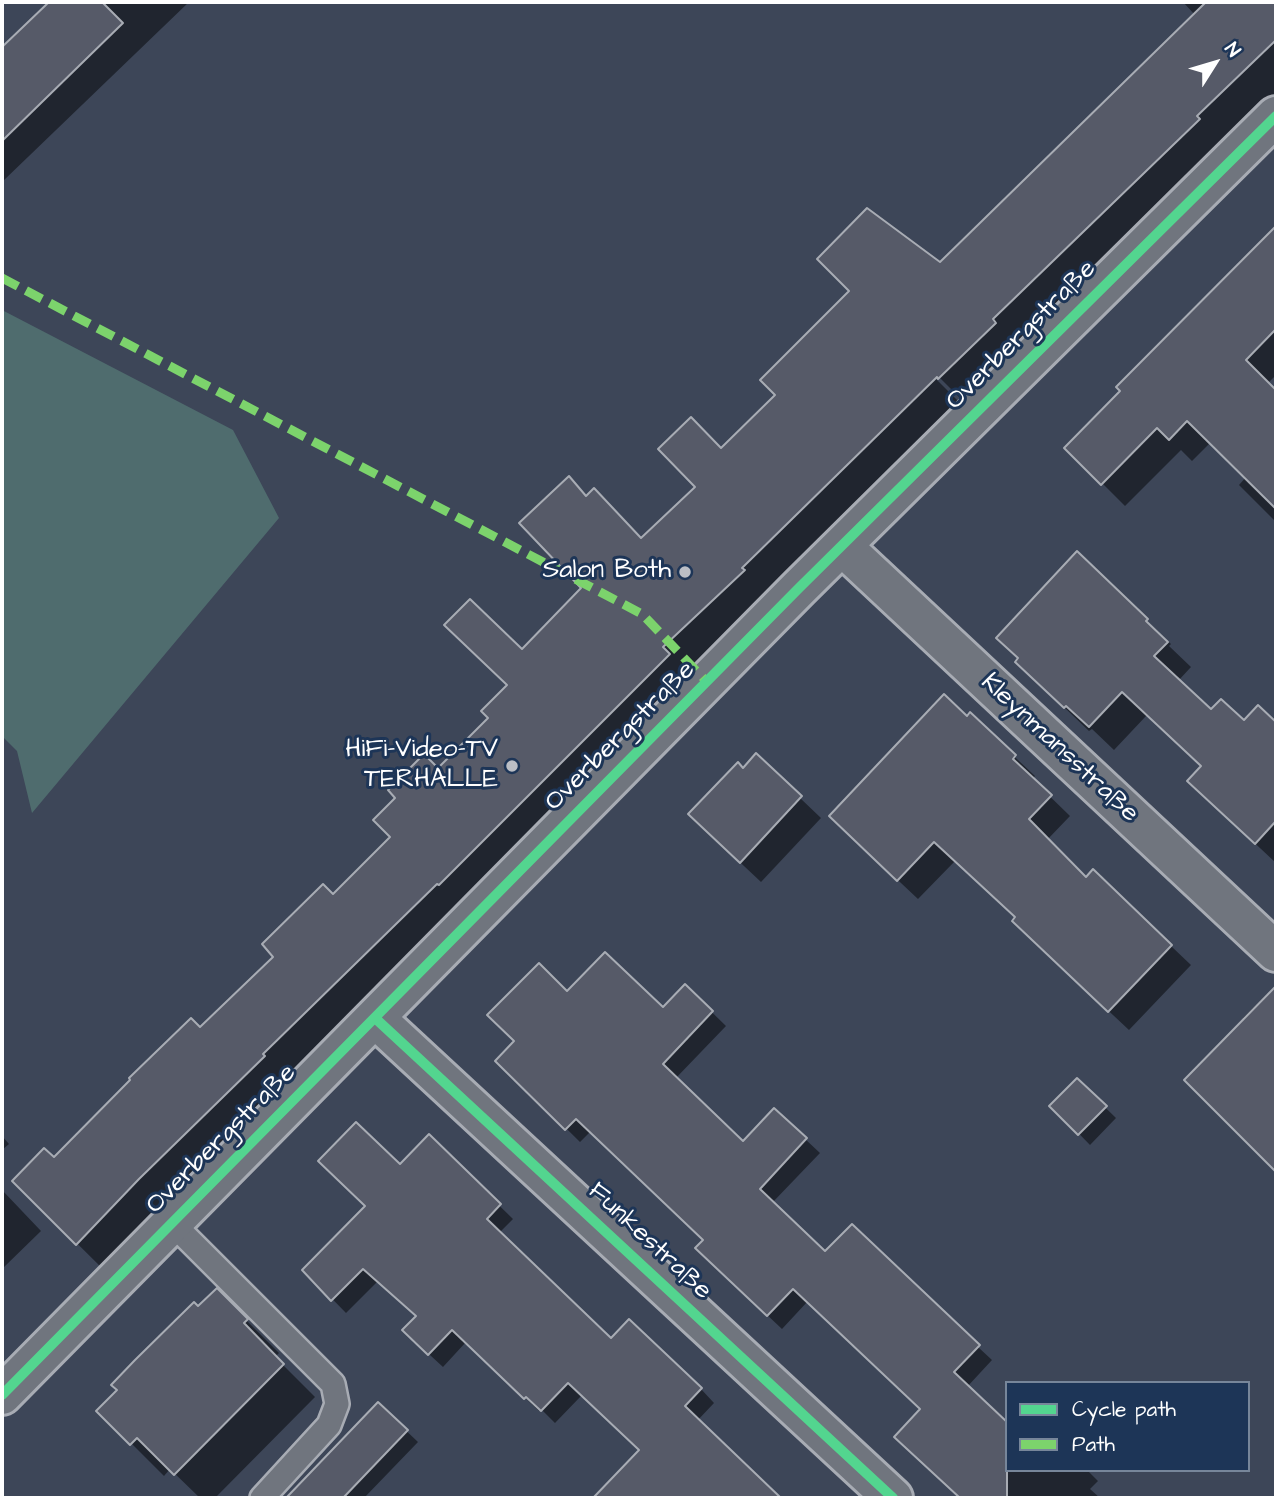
<!DOCTYPE html>
<meta charset="utf-8">
<style>
body{margin:0}
#map{position:relative;width:1278px;height:1500px;overflow:hidden;background:#3d4658;font-family:"Architects Daughter",sans-serif}
canvas{display:block}
.frame{position:absolute;inset:0;border:4px solid #fff;pointer-events:none}
.legend{position:absolute;left:1005px;top:1381px;width:245px;height:91px;box-sizing:border-box;background:#1d3557;border:2px solid #77869a;margin:0;padding:9px 12px;list-style:none;font-size:21px;color:#fff}
.legend li{display:flex;align-items:center;gap:14px;height:35px}
.legend b{width:35px;border:2px solid #77869a}
.north{position:absolute;left:1180px;top:28px;width:70px;height:70px;-webkit-text-stroke:5px #1d3557;paint-order:stroke;rotate:53deg;font-size:19px;font-weight:700;line-height:28px;text-align:center;color:#fff}
.north::after{content:'';display:block;margin:auto;width:24px;height:32px;background:#fff;clip-path:polygon(50% 0,100% 100%,50% 72%,0 100%)}
</style>
<div id="map">
<canvas width="1278" height="1500"></canvas>
<div class="frame"></div>
<ul class="legend">
<li><b style="height:9px;background:#53d58f"></b>Cycle path</li>
<li><b style="height:9px;background:#7cd36c"></b>Path</li>
</ul>
<div class="north">N</div>
</div>
<script>
const ctx = document.querySelector('canvas').getContext('2d');
ctx.lineJoin = 'round';
function paint(path, color) {
  ctx.fillStyle = color;
  ctx.fill(path, 'evenodd');
}
function stroke(path, color, width, dash) {
  ctx.strokeStyle = color;
  ctx.lineWidth = width;
  ctx.lineCap = dash ? 'butt' : 'round';
  ctx.setLineDash(dash || []);
  ctx.stroke(path);
}
function write(font, color, halo, rows, align = 'center') {
  ctx.font = font + ' "Architects Daughter",sans-serif';
  ctx.lineWidth = 6;
  ctx.setLineDash([]);
  ctx.textBaseline = 'middle';
  ctx.strokeStyle = halo;
  ctx.fillStyle = color;
  for (const [text, x, y, turn = 0] of rows) {
    ctx.save();
    ctx.translate(x, y);
    ctx.rotate((+turn || 0) * Math.PI / 180);
    ctx.textAlign = isNaN(turn) ? turn : align;
    if (halo) ctx.strokeText(text, 0, 0);
    ctx.fillText(text, 0, 0);
    ctx.restore();
  }
}
const green = new Path2D(`
 M 2,310 L 233,430 L 279,518 L 32,813 L 17,751 L 2,736 Z`);
const shadow = new Path2D(`
 M 52,2 L 189,2 L 2,182 L 2,51 Z
 M 1183,2 L 1276,2 L 1276,99 L 970,408 L 933,371 L 931,374 L 966,409 L 108,1274 L 14,1181 L 54,1160 L 200,1030 L 276,957 L 393,837 L 438,771 L 491,718 L 509,686 L 522,652 L 583,588 L 587,497 L 642,540 L 698,487 L 722,450 L 940,265 L 1195,15 Z
 M 1276,229 L 1276,375 L 1267,384 L 1276,393 L 1276,405 L 1271,410 L 1276,415 L 1276,522 L 1239,485 L 1246,477 L 1211,442 L 1192,461 L 1181,450 L 1125,506 L 1067,448 L 1236,268 Z
 M 1077,554 L 1171,644 L 1169,646 L 1191,667 L 1178,681 L 1211,712 L 1244,723 L 1258,707 L 1276,725 L 1276,863 L 1214,805 L 1203,767 L 1147,715 L 1114,750 L 1092,729 L 1089,731 L 1042,686 Z
 M 970,715 L 1035,776 L 1032,779 L 1070,816 L 1047,840 L 1086,879 L 1171,946 L 1191,965 L 1129,1030 L 1034,941 L 1017,918 L 955,861 L 918,899 L 851,836 Z
 M 756,756 L 821,818 L 761,882 L 710,834 L 743,770 Z
 M 685,986 L 726,1026 L 675,1079 L 743,1143 L 774,1110 L 820,1153 L 772,1203 L 825,1253 L 978,1347 L 992,1360 L 967,1387 L 1007,1470 L 1087,1470 L 1098,1481 L 1090,1489 L 1100,1498 L 961,1498 L 910,1451 L 922,1409 L 808,1301 L 782,1329 L 711,1262 L 705,1240 L 591,1131 L 580,1142 L 498,1061 L 567,994 L 663,1009 Z
 M 1267,994 L 1276,1003 L 1276,1169 L 1186,1080 L 1245,1020 L 1243,1018 Z
 M 1077,1080 L 1116,1118 L 1090,1145 L 1052,1106 Z
 M 2,1136 L 9,1144 L 2,1150 Z
 M 429,1137 L 513,1219 L 499,1233 L 611,1340 L 701,1389 L 714,1403 L 697,1421 L 779,1498 L 616,1498 L 606,1488 L 641,1451 L 582,1395 L 555,1423 L 541,1409 L 539,1411 L 466,1342 L 443,1367 L 418,1344 L 418,1316 L 378,1281 L 346,1313 L 304,1270 L 367,1207 L 400,1167 Z
 M 2,1190 L 41,1231 L 2,1269 Z
 M 217,1291 L 279,1353 L 275,1357 L 315,1397 L 215,1498 L 200,1498 L 170,1469 L 164,1476 L 99,1411 Z
 M 378,1404 L 418,1442 L 364,1498 L 310,1498 L 299,1487 Z`);
const building = new Path2D(`
 M 49,2 L 102,2 L 123,23 L 2,141 L 2,47 Z
 M 1206,2 L 1276,2 L 1276,40 L 1197,116 L 1200,119 L 993,319 L 996,323 L 938,379 L 937,377 L 742,568 L 745,570 L 663,647 L 670,654 L 439,885 L 437,884 L 263,1054 L 265,1056 L 139,1179 L 76,1245 L 12,1181 L 44,1148 L 54,1157 L 130,1080 L 129,1078 L 191,1018 L 200,1027 L 273,957 L 262,944 L 323,884 L 333,894 L 390,837 L 373,820 L 395,798 L 388,790 L 424,754 L 438,768 L 488,718 L 481,711 L 507,685 L 444,625 L 470,599 L 522,649 L 581,588 L 519,523 L 569,476 L 586,496 L 594,488 L 641,538 L 695,487 L 658,449 L 691,417 L 721,448 L 775,395 L 760,380 L 849,291 L 817,259 L 867,208 L 940,262 Z
 M 1276,226 L 1276,329 L 1246,360 L 1276,390 L 1276,509 L 1187,421 L 1169,440 L 1157,428 L 1101,485 L 1064,448 L 1120,391 L 1116,387 Z
 M 1077,551 L 1148,619 L 1146,621 L 1168,642 L 1154,656 L 1211,709 L 1221,699 L 1244,720 L 1258,705 L 1276,722 L 1276,821 L 1255,844 L 1187,781 L 1201,766 L 1122,692 L 1089,727 L 1066,706 L 1064,708 L 1015,662 L 1018,658 L 996,638 Z
 M 944,694 L 967,716 L 970,712 L 1016,755 L 1013,759 L 1052,795 L 1029,819 L 1086,877 L 1093,869 L 1172,945 L 1108,1012 L 1012,921 L 1015,917 L 934,842 L 897,881 L 829,816 Z
 M 756,753 L 802,796 L 740,863 L 688,814 L 738,762 L 743,768 Z
 M 605,952 L 663,1007 L 685,984 L 713,1011 L 663,1064 L 743,1141 L 774,1108 L 807,1138 L 760,1189 L 825,1251 L 852,1224 L 980,1345 L 954,1372 L 1007,1422 L 1007,1498 L 960,1498 L 894,1437 L 920,1409 L 793,1289 L 767,1316 L 695,1248 L 703,1240 L 576,1119 L 565,1130 L 495,1061 L 514,1041 L 487,1015 L 539,963 L 567,991 Z
 M 1276,986 L 1276,1172 L 1184,1080 Z
 M 1077,1078 L 1107,1106 L 1078,1135 L 1049,1106 Z
 M 356,1122 L 400,1164 L 429,1134 L 501,1204 L 487,1219 L 611,1338 L 629,1319 L 702,1388 L 685,1406 L 781,1498 L 593,1498 L 639,1450 L 568,1383 L 541,1411 L 526,1397 L 524,1399 L 452,1330 L 428,1355 L 402,1330 L 416,1316 L 363,1269 L 331,1301 L 302,1270 L 365,1206 L 318,1161 Z
 M 217,1288 L 248,1319 L 244,1323 L 284,1364 L 174,1475 L 137,1438 L 130,1445 L 96,1411 L 117,1390 L 111,1385 L 135,1360 L 194,1302 L 198,1306 Z
 M 378,1402 L 408,1430 L 343,1498 L 286,1498 Z`);
const service = new Path2D(`
 M 172,1223 L 333,1384 L 337,1404 L 329,1425 L 262,1498`);
const minor = new Path2D(`
 M 842,546 L 1276,952
 M 375,1018 L 893,1498
 M 2,1395 L 799,588 L 1276,116`);
const quiet = new Path2D(`
 M 2,278 L 642,614 L 707,682`);
const cycleway = new Path2D(`
 M 375,1018 L 893,1498
 M 2,1395 L 799,588 L 1276,116`);
const markers = [
 [685,572,7,"#bbbec5"],
 [512,766,7,"#bbbec5"]
];
const streetNames = [
 ["Overbergstraße",1022,336,-45],
 ["Overbergstraße",621,737,-45],
 ["Kleynmansstraße",1059,749,43],
 ["Overbergstraße",222,1140,-45],
 ["Funkestraße",649,1242,43]
];
const poiNames = [
 ["Salon Both",671,572],
 ["HiFi-Video-TV",498,751],
 ["TERHALLE",498,781]
];
paint(green, '#4f6c6e');
paint(shadow, '#0007');
paint(building, '#565a68');
stroke(building, '#a8acb4', 2);
stroke(service, '#a8acb4', 28);
stroke(minor, '#a8acb4', 44);
stroke(service, '#70757e', 23);
stroke(minor, '#70757e', 38);
stroke(quiet, '#7cd36c', 9, [18, 9]);
stroke(cycleway, '#53d58f', 10);
for (const [x, y, r, color] of markers) {
  const dot = new Path2D();
  dot.arc(x, y, r, 0, 2 * Math.PI);
  ctx.fillStyle = color;
  ctx.fill(dot);
  stroke(dot, '#1d3557', 2.5);
}
write('26px', '#fff', '#1d3557', streetNames);
write('26px', '#fff', '#1d3557', poiNames, 'right');
</script>
